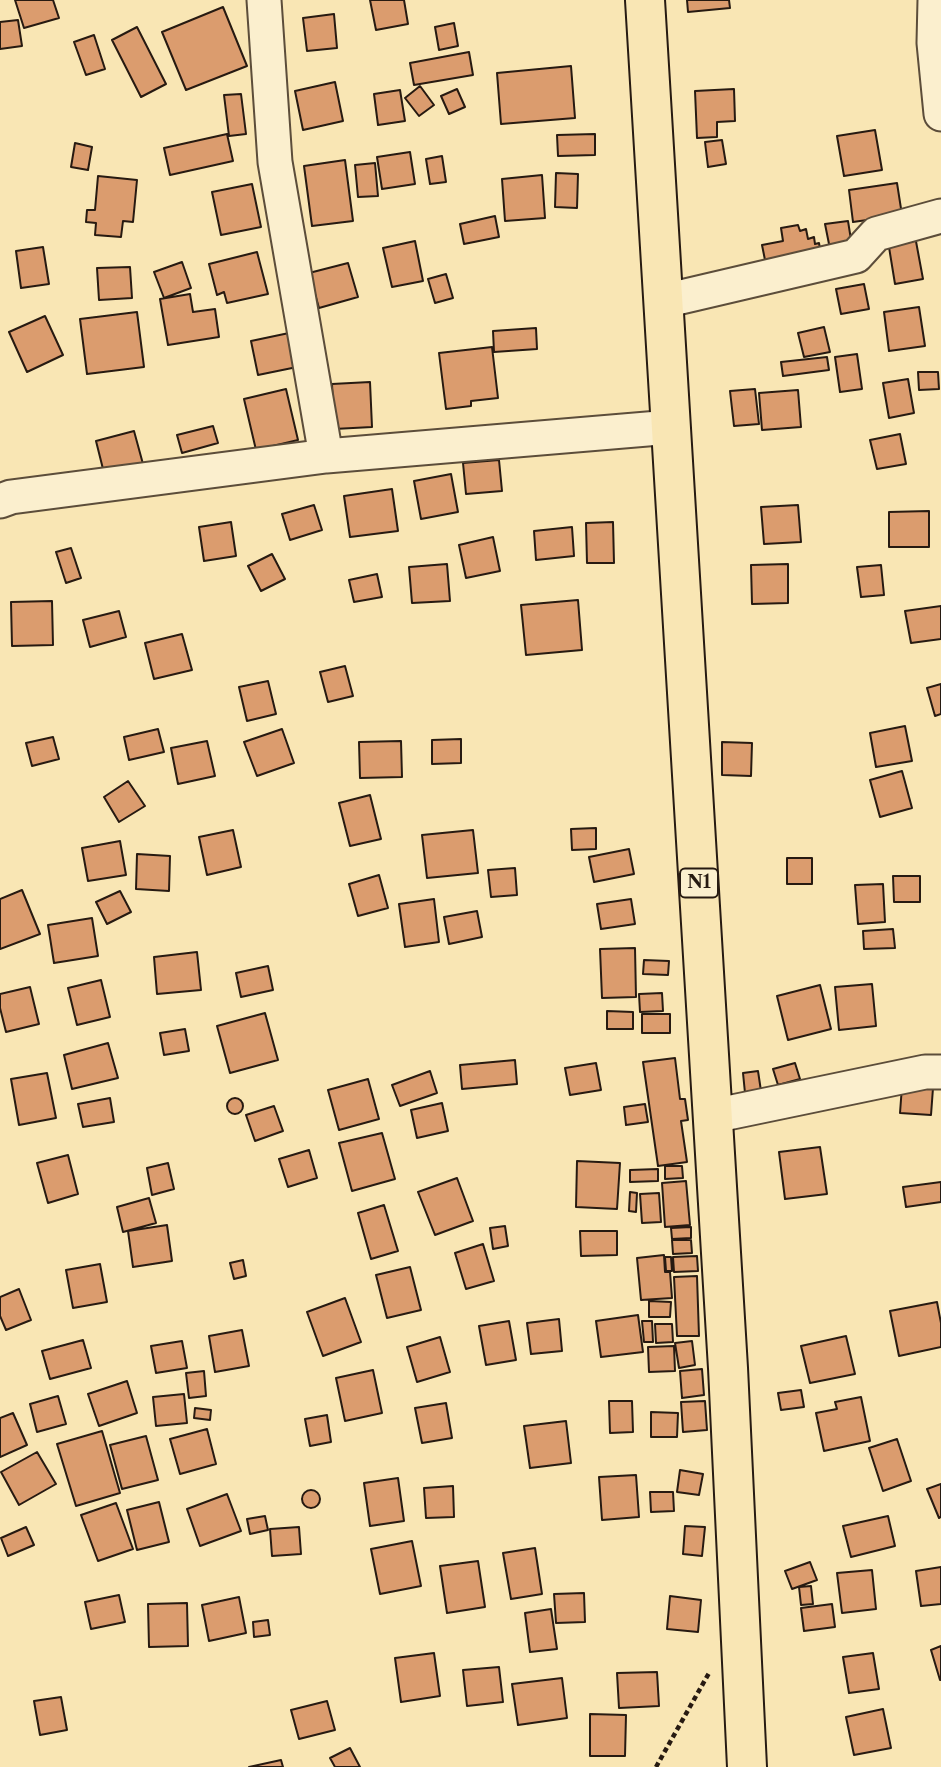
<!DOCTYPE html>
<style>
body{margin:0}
canvas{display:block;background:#f9e6b4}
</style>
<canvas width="941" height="1767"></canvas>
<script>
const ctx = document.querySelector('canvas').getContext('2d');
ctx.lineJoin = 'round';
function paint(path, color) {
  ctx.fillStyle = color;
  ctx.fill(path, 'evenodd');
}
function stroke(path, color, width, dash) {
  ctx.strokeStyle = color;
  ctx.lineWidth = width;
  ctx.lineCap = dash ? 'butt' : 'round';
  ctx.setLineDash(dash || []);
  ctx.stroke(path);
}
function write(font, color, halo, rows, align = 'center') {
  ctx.font = font + ' "Libre Caslon Text",serif';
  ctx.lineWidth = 6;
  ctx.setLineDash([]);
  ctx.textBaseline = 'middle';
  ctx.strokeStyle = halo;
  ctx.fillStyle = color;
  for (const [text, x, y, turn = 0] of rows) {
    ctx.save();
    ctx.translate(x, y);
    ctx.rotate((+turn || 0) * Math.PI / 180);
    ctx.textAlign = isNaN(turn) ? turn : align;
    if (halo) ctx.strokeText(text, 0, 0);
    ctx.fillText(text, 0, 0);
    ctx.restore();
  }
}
const building = new Path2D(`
 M 15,0 L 53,0 L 59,18 L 24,28 Z
 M 370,0 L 404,0 L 408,24 L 376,30 Z
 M 687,0 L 729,0 L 730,8 L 688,12 Z
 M 223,7 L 247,66 L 186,90 L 162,32 Z
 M 334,14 L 337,48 L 307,51 L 303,18 Z
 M 18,20 L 22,46 L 0,49 L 0,22 Z
 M 454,23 L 458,46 L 439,50 L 435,27 Z
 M 137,27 L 166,84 L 141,97 L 112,40 Z
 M 94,35 L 105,69 L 86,75 L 74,42 Z
 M 469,52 L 473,75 L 414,85 L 410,63 Z
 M 571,66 L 575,118 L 501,124 L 497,73 Z
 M 335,82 L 343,121 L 303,130 L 295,91 Z
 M 420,86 L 434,105 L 419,116 L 405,98 Z
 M 457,89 L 465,107 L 449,114 L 441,96 Z
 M 734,89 L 735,121 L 717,122 L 717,137 L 697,138 L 695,91 Z
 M 400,90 L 405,121 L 378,125 L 374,94 Z
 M 241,94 L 246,134 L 229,136 L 224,95 Z
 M 875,130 L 882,170 L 844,176 L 837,136 Z
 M 227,134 L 233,161 L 170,175 L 164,148 Z
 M 595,134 L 595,155 L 558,156 L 557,135 Z
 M 722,140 L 726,164 L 708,167 L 705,142 Z
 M 75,143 L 92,147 L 88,170 L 71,167 Z
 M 410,152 L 415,184 L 382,189 L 377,157 Z
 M 442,156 L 446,182 L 430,184 L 426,159 Z
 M 345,160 L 353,221 L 312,226 L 304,166 Z
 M 375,163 L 378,196 L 358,197 L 355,165 Z
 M 556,173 L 578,174 L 577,208 L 555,207 Z
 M 542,175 L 545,218 L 505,221 L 502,179 Z
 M 98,176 L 137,180 L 133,222 L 123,221 L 121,237 L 95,235 L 96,223 L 86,222 L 87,210 L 95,210 Z
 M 897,183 L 902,215 L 853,222 L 849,190 Z
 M 252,184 L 261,227 L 221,235 L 212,192 Z
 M 495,216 L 499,237 L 464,244 L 460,224 Z
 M 848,221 L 852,246 L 830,249 L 825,224 Z
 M 798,225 L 800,231 L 806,229 L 808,239 L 814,237 L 815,244 L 819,243 L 821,254 L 766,265 L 762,245 L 783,241 L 781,228 Z
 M 915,236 L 923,279 L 895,284 L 888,241 Z
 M 415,241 L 423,281 L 392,287 L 383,248 Z
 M 43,247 L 49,284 L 21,288 L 16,251 Z
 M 257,252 L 268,294 L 227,303 L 224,292 L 217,295 L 209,264 Z
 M 182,262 L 191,288 L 164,298 L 154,272 Z
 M 348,263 L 358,297 L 319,308 L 309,273 Z
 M 130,267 L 132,298 L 99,300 L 97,268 Z
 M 446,274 L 453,298 L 435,303 L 428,279 Z
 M 864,284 L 869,309 L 841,314 L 836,289 Z
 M 190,294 L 193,312 L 215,309 L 219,337 L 168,345 L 160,299 Z
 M 919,307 L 925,346 L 889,351 L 884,312 Z
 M 137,312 L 144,367 L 87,374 L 80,319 Z
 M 45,316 L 63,355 L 27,372 L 9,332 Z
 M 824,327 L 830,352 L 804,357 L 798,333 Z
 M 536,328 L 537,349 L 494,352 L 493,331 Z
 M 289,333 L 297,367 L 258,375 L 251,341 Z
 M 492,347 L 498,398 L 471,401 L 471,406 L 446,409 L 439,353 Z
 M 857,354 L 862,389 L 840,392 L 835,357 Z
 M 827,357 L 829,370 L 783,376 L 781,362 Z
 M 918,372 L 938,372 L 939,389 L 919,390 Z
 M 908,379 L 914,413 L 889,418 L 883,383 Z
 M 370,382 L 372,427 L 334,429 L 332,384 Z
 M 286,389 L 298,440 L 256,450 L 244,399 Z
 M 755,389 L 759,424 L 734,426 L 730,391 Z
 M 798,390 L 801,427 L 762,430 L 759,393 Z
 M 213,426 L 218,443 L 182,453 L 177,435 Z
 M 134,431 L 146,475 L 107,485 L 96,441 Z
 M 900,434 L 906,464 L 877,469 L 870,440 Z
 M 499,460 L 502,491 L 466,494 L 463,463 Z
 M 451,474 L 458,512 L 421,519 L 414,481 Z
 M 392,489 L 398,531 L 350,537 L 344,496 Z
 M 314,505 L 322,530 L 290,540 L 282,514 Z
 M 798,505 L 801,542 L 764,544 L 761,507 Z
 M 929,511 L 929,547 L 889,547 L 889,512 Z
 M 231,522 L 236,556 L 204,561 L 199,527 Z
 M 613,522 L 614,563 L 587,563 L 586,523 Z
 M 572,527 L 574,556 L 536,560 L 534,531 Z
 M 493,537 L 500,571 L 466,578 L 459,545 Z
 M 71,548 L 81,578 L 66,583 L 56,552 Z
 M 272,554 L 285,579 L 261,591 L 248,566 Z
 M 447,564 L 450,601 L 412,603 L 409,567 Z
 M 788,564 L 788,603 L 752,604 L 751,565 Z
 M 881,565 L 884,595 L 861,597 L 857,567 Z
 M 377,574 L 382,597 L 354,602 L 349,580 Z
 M 578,600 L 582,650 L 526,655 L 521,605 Z
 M 52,601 L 53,645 L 12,646 L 11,602 Z
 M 941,606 L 941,639 L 911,643 L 905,611 Z
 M 119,611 L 126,637 L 90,647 L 83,620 Z
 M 182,634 L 192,670 L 154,679 L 145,643 Z
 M 345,666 L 353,696 L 328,702 L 320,672 Z
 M 268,681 L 276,714 L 247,721 L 239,687 Z
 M 941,684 L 941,714 L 935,716 L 927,688 Z
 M 905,726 L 912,761 L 876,767 L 870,733 Z
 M 158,729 L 164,752 L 129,760 L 124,737 Z
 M 282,729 L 294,763 L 257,776 L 244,742 Z
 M 53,737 L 59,759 L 32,766 L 26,743 Z
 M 461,739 L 461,763 L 432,764 L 432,740 Z
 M 207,741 L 215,776 L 178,784 L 171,748 Z
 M 401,741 L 402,777 L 360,778 L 359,742 Z
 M 722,742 L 752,743 L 751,776 L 722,775 Z
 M 902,771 L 912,808 L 880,817 L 870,780 Z
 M 128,781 L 145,806 L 119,822 L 104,797 Z
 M 370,795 L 381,839 L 350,846 L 339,803 Z
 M 596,828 L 596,849 L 572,850 L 571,829 Z
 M 233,830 L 241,867 L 207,875 L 199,837 Z
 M 473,830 L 478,873 L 427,878 L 422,835 Z
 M 120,841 L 126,875 L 88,881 L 82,848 Z
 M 629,849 L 634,874 L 594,882 L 589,857 Z
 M 137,854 L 170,856 L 169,891 L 136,889 Z
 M 787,858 L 812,858 L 812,884 L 787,884 Z
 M 515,868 L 517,895 L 491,897 L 488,870 Z
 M 379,875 L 388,908 L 358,916 L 349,884 Z
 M 893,876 L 920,876 L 920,902 L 894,902 Z
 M 883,884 L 885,922 L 858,924 L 855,885 Z
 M 22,890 L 40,934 L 0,949 L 0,899 Z
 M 120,891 L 131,912 L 107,924 L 96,902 Z
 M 434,899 L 439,942 L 405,947 L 399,904 Z
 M 631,899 L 635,924 L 601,929 L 597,904 Z
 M 477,911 L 482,937 L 449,944 L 444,917 Z
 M 92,918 L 98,956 L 54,963 L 48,925 Z
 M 893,929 L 895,948 L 864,949 L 863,931 Z
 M 635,948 L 636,997 L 602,998 L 600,949 Z
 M 197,952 L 201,990 L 157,994 L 154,957 Z
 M 644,960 L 669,961 L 668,975 L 643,974 Z
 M 268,966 L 273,990 L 241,997 L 236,973 Z
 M 101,980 L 110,1017 L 77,1025 L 68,988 Z
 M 872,984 L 876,1026 L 839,1030 L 835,987 Z
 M 820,985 L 831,1029 L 788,1040 L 777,996 Z
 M 30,987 L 39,1024 L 6,1032 L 0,1008 L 0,994 Z
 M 662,993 L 663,1011 L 640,1012 L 639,994 Z
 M 607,1011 L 633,1012 L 633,1029 L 607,1029 Z
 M 265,1013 L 278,1060 L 230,1073 L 217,1026 Z
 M 642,1014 L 670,1014 L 670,1033 L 642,1033 Z
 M 185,1029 L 189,1051 L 164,1055 L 160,1033 Z
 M 108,1043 L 118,1078 L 72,1089 L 64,1055 Z
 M 675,1058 L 680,1099 L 685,1099 L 688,1120 L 681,1121 L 687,1162 L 658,1166 L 643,1062 Z
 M 515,1060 L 517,1084 L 462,1089 L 460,1065 Z
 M 596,1063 L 601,1090 L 570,1095 L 565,1068 Z
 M 795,1063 L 800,1079 L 778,1085 L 773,1069 Z
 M 430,1071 L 437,1093 L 400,1106 L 392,1085 Z
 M 758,1071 L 761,1091 L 745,1093 L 743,1073 Z
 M 47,1073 L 56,1118 L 19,1125 L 11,1079 Z
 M 368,1079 L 379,1119 L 339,1130 L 328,1090 Z
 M 902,1086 L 933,1088 L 931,1115 L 900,1113 Z
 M 110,1098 L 114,1122 L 83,1127 L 78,1104 Z
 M227 1106a8 8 0 1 1 16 0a8 8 0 1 1-16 0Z
 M 442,1103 L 448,1131 L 417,1138 L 411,1110 Z
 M 645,1104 L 648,1122 L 626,1125 L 624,1107 Z
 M 274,1106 L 283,1131 L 255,1141 L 246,1115 Z
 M 382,1133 L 395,1179 L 352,1191 L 339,1143 Z
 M 820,1147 L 827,1194 L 785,1199 L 779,1152 Z
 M 309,1150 L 317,1178 L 288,1187 L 279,1159 Z
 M 68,1155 L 78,1194 L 48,1203 L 37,1163 Z
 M 577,1161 L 620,1163 L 617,1209 L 576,1207 Z
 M 168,1163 L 174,1189 L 152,1195 L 147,1168 Z
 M 665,1166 L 682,1166 L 683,1178 L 665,1179 Z
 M 658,1169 L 658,1181 L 630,1182 L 630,1170 Z
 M 457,1178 L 473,1221 L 435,1235 L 418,1192 Z
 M 686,1181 L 690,1225 L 665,1227 L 662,1183 Z
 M 941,1182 L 941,1202 L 906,1207 L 903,1187 Z
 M 630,1192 L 637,1193 L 636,1212 L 629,1211 Z
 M 659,1193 L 661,1222 L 642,1223 L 640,1194 Z
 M 149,1198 L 156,1223 L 123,1232 L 117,1207 Z
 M 384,1205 L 398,1251 L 371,1259 L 358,1213 Z
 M 167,1225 L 172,1261 L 133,1267 L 128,1231 Z
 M 505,1226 L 508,1246 L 493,1249 L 490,1228 Z
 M 691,1227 L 691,1238 L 672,1239 L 671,1228 Z
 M 580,1231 L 617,1231 L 617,1255 L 581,1256 Z
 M 672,1240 L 691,1240 L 692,1253 L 673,1254 Z
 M 483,1244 L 494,1281 L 466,1289 L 455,1253 Z
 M 664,1255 L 665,1272 L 670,1272 L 672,1298 L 641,1300 L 637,1258 Z
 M 697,1256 L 698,1271 L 674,1272 L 673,1257 Z
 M 665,1257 L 671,1257 L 672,1271 L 666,1271 Z
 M 243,1260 L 246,1276 L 234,1279 L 230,1263 Z
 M 100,1264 L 107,1302 L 73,1308 L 66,1270 Z
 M 410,1267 L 421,1310 L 387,1318 L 376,1275 Z
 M 697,1276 L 699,1336 L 677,1336 L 674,1277 Z
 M 19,1289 L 31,1320 L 6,1330 L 0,1316 L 0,1297 Z
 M 345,1298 L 361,1342 L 323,1356 L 307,1312 Z
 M 649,1301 L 671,1302 L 670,1317 L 649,1317 Z
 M 937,1302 L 941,1323 L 941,1347 L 899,1356 L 890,1311 Z
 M 638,1315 L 643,1352 L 601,1357 L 596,1321 Z
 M 559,1319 L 562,1351 L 531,1354 L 527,1323 Z
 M 509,1321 L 516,1360 L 486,1365 L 479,1326 Z
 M 642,1321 L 652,1321 L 653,1342 L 644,1342 Z
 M 655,1324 L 672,1324 L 673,1342 L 656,1343 Z
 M 242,1330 L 249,1366 L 215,1372 L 209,1336 Z
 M 846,1336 L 855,1374 L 810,1383 L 801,1346 Z
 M 440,1337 L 450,1372 L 417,1382 L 407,1347 Z
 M 83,1340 L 91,1368 L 50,1379 L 42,1351 Z
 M 182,1341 L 187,1368 L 156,1373 L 151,1346 Z
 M 692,1341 L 695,1365 L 679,1368 L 675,1343 Z
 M 674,1346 L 675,1371 L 649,1372 L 648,1347 Z
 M 702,1369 L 704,1395 L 682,1398 L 680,1371 Z
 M 373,1370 L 382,1413 L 345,1421 L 336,1378 Z
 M 204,1371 L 206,1396 L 189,1398 L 186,1373 Z
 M 127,1381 L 137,1413 L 99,1426 L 88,1394 Z
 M 801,1390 L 804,1407 L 781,1410 L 778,1393 Z
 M 184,1394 L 187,1423 L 156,1426 L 153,1397 Z
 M 58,1396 L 66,1424 L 37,1432 L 30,1404 Z
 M 861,1397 L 870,1441 L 824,1451 L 816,1413 L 837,1409 L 835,1402 Z
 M 609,1401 L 632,1401 L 633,1432 L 610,1433 Z
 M 705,1401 L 707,1430 L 683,1432 L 681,1402 Z
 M 446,1403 L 452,1438 L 422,1443 L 415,1408 Z
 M 195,1408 L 211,1410 L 210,1420 L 194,1418 Z
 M 651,1412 L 678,1413 L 677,1437 L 651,1437 Z
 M 13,1413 L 27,1445 L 0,1457 L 0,1418 Z
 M 327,1415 L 331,1442 L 310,1446 L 305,1419 Z
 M 566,1421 L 571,1463 L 530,1468 L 524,1426 Z
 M 207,1429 L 216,1464 L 180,1474 L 170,1439 Z
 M 102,1431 L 120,1493 L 76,1506 L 57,1444 Z
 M 146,1436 L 158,1480 L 122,1489 L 110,1445 Z
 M 897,1439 L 911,1481 L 883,1491 L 869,1448 Z
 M 37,1452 L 56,1484 L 19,1505 L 1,1472 Z
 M 680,1470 L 703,1474 L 699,1495 L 677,1492 Z
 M 636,1475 L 639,1517 L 602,1520 L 599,1477 Z
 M 398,1478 L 404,1521 L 370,1526 L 364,1483 Z
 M 941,1484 L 941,1517 L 939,1518 L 927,1489 Z
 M 453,1486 L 454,1517 L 426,1518 L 424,1488 Z
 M302 1499a9 9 0 1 1 18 0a9 9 0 1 1-18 0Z
 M 650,1492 L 673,1492 L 674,1511 L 651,1512 Z
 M 227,1494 L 241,1531 L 200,1546 L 187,1509 Z
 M 159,1502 L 169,1542 L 137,1550 L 127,1510 Z
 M 116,1503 L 133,1549 L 98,1561 L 81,1515 Z
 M 265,1516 L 268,1530 L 250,1534 L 247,1519 Z
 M 888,1516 L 895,1546 L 851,1557 L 843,1526 Z
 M 685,1526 L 705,1527 L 702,1556 L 683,1554 Z
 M 26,1527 L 34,1545 L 8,1556 L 1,1538 Z
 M 299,1527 L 301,1554 L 272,1556 L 270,1529 Z
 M 412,1541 L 421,1586 L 380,1594 L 371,1549 Z
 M 535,1548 L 542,1594 L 511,1599 L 503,1553 Z
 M 478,1561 L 485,1607 L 447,1613 L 440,1566 Z
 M 810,1562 L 817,1580 L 792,1589 L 785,1571 Z
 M 941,1567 L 941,1604 L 921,1606 L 916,1571 Z
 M 872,1570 L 876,1609 L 842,1613 L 837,1573 Z
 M 811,1586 L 813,1604 L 801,1605 L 799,1587 Z
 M 584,1593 L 585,1622 L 556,1623 L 554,1594 Z
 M 119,1595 L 125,1622 L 91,1629 L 85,1602 Z
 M 670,1596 L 701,1600 L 698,1632 L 667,1629 Z
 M 239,1597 L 246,1633 L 209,1641 L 202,1605 Z
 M 187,1603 L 188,1646 L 149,1647 L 148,1604 Z
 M 832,1604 L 835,1627 L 804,1631 L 801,1608 Z
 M 551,1609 L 557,1649 L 530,1652 L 525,1613 Z
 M 268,1620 L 270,1635 L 254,1637 L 253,1622 Z
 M 941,1646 L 941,1680 L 940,1680 L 931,1650 Z
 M 434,1653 L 440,1696 L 401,1702 L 395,1658 Z
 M 873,1653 L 879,1689 L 849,1693 L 843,1657 Z
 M 499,1667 L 503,1702 L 467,1706 L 463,1670 Z
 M 657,1672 L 659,1706 L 619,1708 L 617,1673 Z
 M 562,1678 L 567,1718 L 518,1725 L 512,1684 Z
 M 61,1697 L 67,1730 L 40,1735 L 34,1701 Z
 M 327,1701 L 335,1730 L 299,1739 L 291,1710 Z
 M 883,1709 L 891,1748 L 854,1755 L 846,1717 Z
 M 590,1714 L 626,1715 L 625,1756 L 590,1756 Z
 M 350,1748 L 360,1767 L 335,1767 L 330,1758 Z
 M 281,1760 L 283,1767 L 249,1767 Z`);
const path = new Path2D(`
 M 656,1767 L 709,1673`);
const minor = new Path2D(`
 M 264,0 L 275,162 L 326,456
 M 935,0 L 934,43 L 941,114
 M 664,301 L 856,256 L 876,234 L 941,216
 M 0,501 L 11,497 L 326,456 L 671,427
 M 713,1116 L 925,1072 L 941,1072`);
const trunk = new Path2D(`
 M 645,0 L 728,1368 L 747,1767`);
const shields = [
 [699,883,38]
];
const shieldNames = [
 ["N1",699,883]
];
paint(building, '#db9c6e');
stroke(building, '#271a11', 2);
stroke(minor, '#5c4d3a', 37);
stroke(trunk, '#271a11', 42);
stroke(path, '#271a11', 4.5, [5, 3.5]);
stroke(minor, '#fbefce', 33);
stroke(trunk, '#f9e6b4', 38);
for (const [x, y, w] of shields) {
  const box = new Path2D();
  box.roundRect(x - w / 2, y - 14.5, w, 29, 5);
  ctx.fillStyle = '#fbefce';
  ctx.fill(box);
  stroke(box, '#271a11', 2);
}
write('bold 18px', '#271a11', null, shieldNames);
</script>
